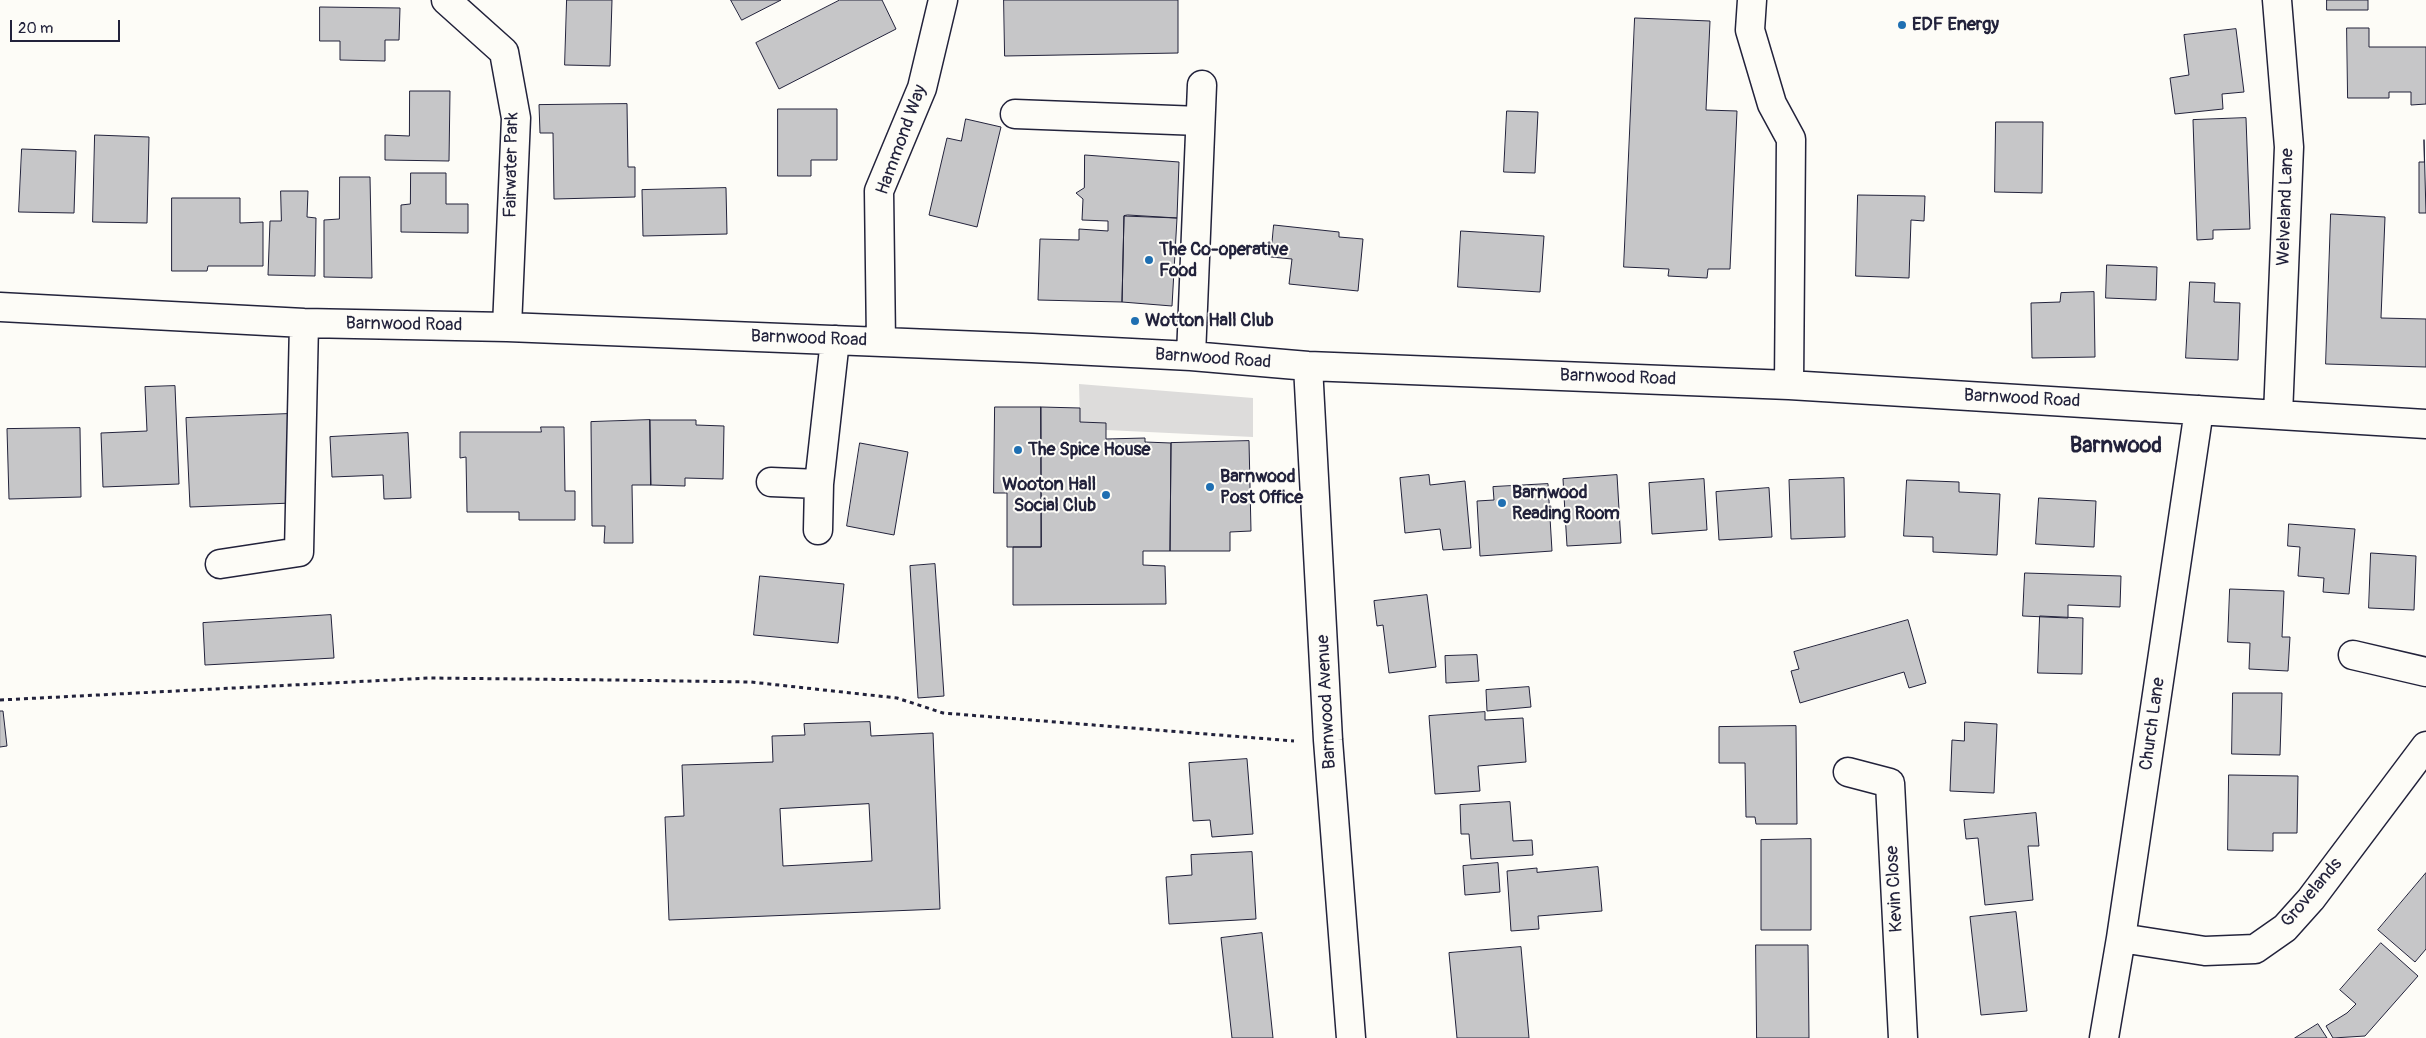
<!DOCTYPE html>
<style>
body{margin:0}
#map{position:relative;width:2426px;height:1038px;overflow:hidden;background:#fdfcf7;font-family:Pangolin,sans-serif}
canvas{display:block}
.scale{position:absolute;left:10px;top:20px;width:110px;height:22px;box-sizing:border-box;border:2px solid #22223b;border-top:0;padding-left:6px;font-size:15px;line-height:18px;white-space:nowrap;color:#22223b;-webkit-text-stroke:4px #fdfcf7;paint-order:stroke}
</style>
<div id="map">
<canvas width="2426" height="1038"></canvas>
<div class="scale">20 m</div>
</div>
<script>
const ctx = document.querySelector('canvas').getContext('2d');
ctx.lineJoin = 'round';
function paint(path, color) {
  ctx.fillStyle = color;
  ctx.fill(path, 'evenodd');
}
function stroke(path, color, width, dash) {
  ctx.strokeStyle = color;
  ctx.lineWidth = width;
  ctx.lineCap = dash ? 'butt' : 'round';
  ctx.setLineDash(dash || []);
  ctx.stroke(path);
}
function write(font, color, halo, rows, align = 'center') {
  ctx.font = font + ' Pangolin,sans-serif';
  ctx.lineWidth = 4;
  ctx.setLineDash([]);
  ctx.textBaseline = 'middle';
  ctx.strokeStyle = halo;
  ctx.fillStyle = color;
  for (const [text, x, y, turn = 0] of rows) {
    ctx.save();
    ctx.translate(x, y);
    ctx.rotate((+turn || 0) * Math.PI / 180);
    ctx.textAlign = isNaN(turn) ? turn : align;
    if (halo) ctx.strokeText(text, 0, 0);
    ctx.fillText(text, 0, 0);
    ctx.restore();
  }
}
const green = new Path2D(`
 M 1079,384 L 1253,398 L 1253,437 L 1106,430 L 1106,423 L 1080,422 Z`);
const building = new Path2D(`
 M 567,0 L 612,0 L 610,66 L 565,65 Z
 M 731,0 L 781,0 L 742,20 Z
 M 840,0 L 882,0 L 896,29 L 779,89 L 756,43 Z
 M 1004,0 L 1178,0 L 1178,53 L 1005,56 Z
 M 2327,0 L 2368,0 L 2368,10 L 2327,10 Z
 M 320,7 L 400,8 L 399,40 L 385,40 L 385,61 L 340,60 L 340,41 L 320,41 Z
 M 1635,18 L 1710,21 L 1706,110 L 1737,111 L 1730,269 L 1708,269 L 1707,278 L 1668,276 L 1669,269 L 1624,267 Z
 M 2347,28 L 2369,28 L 2369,47 L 2426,47 L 2426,104 L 2411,105 L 2411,92 L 2389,92 L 2389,98 L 2348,98 Z
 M 2236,29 L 2244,92 L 2222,94 L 2223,109 L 2175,114 L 2170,78 L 2189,75 L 2184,35 Z
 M 410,91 L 450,91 L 449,161 L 385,160 L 385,135 L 409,136 Z
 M 627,104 L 628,167 L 635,167 L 635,197 L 554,199 L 553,133 L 540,133 L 539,105 Z
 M 778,109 L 837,109 L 837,160 L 811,160 L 811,176 L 778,176 Z
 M 1507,111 L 1538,112 L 1535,173 L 1504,172 Z
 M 2246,118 L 2250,229 L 2213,230 L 2213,239 L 2197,240 L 2193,120 Z
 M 966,119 L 1001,127 L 977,227 L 929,215 L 947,138 L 961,141 Z
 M 1996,122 L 2043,122 L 2042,193 L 1995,192 Z
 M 95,135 L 149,137 L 147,223 L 93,222 Z
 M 2424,140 L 2426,213 L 2419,213 L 2419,162 L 2424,162 Z
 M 22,149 L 76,151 L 74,213 L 19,212 Z
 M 1085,155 L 1179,162 L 1177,218 L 1124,216 L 1122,302 L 1038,300 L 1040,239 L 1079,240 L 1079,229 L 1108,231 L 1108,221 L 1082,220 L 1083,199 L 1076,193 L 1084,188 Z
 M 411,173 L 446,173 L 446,204 L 468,204 L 468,233 L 401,232 L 401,205 L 410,204 Z
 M 340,177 L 370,177 L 372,278 L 324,277 L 324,220 L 339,219 Z
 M 726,188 L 727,234 L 643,236 L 642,190 Z
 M 281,191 L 308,191 L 307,217 L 316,218 L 315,276 L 268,275 L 270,221 L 281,221 Z
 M 1858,195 L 1925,196 L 1924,221 L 1911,220 L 1909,278 L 1856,276 Z
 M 172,198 L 240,198 L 240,223 L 263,222 L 263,266 L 208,266 L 207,271 L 172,271 Z
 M 2331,214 L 2385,217 L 2381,318 L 2426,319 L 2426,367 L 2326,364 Z
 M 1128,215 L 1177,218 L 1172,306 L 1122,302 L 1124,216 Z
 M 1274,225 L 1339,232 L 1339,237 L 1363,239 L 1358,291 L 1289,284 L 1292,259 L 1271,257 Z
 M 1461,231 L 1544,236 L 1540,292 L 1458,287 Z
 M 2107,265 L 2157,267 L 2156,300 L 2106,298 Z
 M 2190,282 L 2215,283 L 2214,302 L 2240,303 L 2238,360 L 2186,358 Z
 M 2094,292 L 2095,357 L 2032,358 L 2031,303 L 2060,302 L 2061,293 Z
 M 175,386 L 179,484 L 103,487 L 101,433 L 147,431 L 145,387 Z
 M 995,407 L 1041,407 L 1041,547 L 1007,547 L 1007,493 L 994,493 Z
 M 1041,407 L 1080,408 L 1080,422 L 1106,423 L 1106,439 L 1145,438 L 1145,442 L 1171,443 L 1170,551 L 1143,551 L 1143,565 L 1165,566 L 1166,604 L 1013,605 L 1013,547 L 1041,547 Z
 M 288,414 L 292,503 L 190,507 L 186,418 Z
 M 650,420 L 651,485 L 632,485 L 633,543 L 604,543 L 605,526 L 592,526 L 591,422 Z
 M 650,420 L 696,420 L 696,425 L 724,426 L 723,479 L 685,478 L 685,486 L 651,485 Z
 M 541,427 L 564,427 L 565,491 L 575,491 L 575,520 L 519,520 L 519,512 L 467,512 L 466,457 L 460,458 L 460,432 L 541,432 Z
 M 80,428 L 81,497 L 9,499 L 7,429 Z
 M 408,433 L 411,498 L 384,499 L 383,475 L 332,477 L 330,437 Z
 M 1249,441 L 1251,531 L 1230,532 L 1230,551 L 1170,551 L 1171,443 Z
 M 860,443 L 908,452 L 894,535 L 847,526 Z
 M 1429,475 L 1430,485 L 1465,481 L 1471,548 L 1443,550 L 1440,529 L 1405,533 L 1400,478 Z
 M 1617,475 L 1621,543 L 1567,546 L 1563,479 Z
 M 1844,478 L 1845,537 L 1791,539 L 1789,480 Z
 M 1704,479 L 1707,530 L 1652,534 L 1649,483 Z
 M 1907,480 L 1959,482 L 1959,492 L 2000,494 L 1997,555 L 1933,552 L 1933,537 L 1904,536 Z
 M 1548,484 L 1552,551 L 1480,556 L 1477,501 L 1494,500 L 1493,487 Z
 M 1769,488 L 1772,537 L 1719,540 L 1716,492 Z
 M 2039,498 L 2096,501 L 2094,547 L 2036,544 Z
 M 2289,524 L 2355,529 L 2349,594 L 2323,592 L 2324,578 L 2298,576 L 2300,547 L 2288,546 Z
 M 2371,553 L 2416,556 L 2414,610 L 2369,608 Z
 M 935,564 L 944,696 L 918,698 L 910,566 Z
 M 2025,573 L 2121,576 L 2120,607 L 2068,605 L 2068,618 L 2023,616 Z
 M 760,576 L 844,584 L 838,643 L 754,635 Z
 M 2230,589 L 2284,591 L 2282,637 L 2290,637 L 2288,671 L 2249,669 L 2250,643 L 2228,642 Z
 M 1427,595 L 1436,667 L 1389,673 L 1383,625 L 1377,626 L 1374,601 Z
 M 331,615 L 334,658 L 205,665 L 203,623 Z
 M 2040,616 L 2083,618 L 2082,674 L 2038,673 Z
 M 1908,620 L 1926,683 L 1909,688 L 1904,672 L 1800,703 L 1791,671 L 1799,669 L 1794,652 Z
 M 1477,655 L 1479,681 L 1446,683 L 1445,656 Z
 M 1529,687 L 1531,707 L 1487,711 L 1486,690 Z
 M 2233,693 L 2282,693 L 2280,755 L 2232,754 Z
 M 0,711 L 3,711 L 7,746 L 0,747 Z
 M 1485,712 L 1485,720 L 1523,718 L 1526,762 L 1478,766 L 1480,791 L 1435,794 L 1429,716 Z
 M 870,722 L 871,736 L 933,733 L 940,909 L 669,920 L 665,817 L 684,816 L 682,765 L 773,762 L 772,736 L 805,735 L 804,724 ZM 869,804 L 872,861 L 783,866 L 780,809 Z
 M 1965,722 L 1997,724 L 1994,793 L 1950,791 L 1952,740 L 1964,741 Z
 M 1796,726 L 1797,824 L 1756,824 L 1755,817 L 1746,817 L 1745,763 L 1719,763 L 1719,727 Z
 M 1247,759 L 1253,834 L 1212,837 L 1210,820 L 1193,821 L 1189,763 Z
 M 2229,775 L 2298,776 L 2297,833 L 2273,833 L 2273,851 L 2228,850 Z
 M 1510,802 L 1513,841 L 1532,840 L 1533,855 L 1471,859 L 1469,834 L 1461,834 L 1460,805 Z
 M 2036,813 L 2039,846 L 2028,846 L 2033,900 L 1985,905 L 1978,838 L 1966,839 L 1964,820 Z
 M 1811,839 L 1811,930 L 1761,930 L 1761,840 Z
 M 1252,852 L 1256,919 L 1169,924 L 1166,877 L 1192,875 L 1191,855 Z
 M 1498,863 L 1500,892 L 1465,895 L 1463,866 Z
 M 1598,867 L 1602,911 L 1538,916 L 1539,929 L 1511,931 L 1507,871 L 1537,868 L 1537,872 Z
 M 2426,873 L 2426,949 L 2415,962 L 2378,930 Z
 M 2016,912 L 2027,1011 L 1981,1015 L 1970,917 Z
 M 1262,933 L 1273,1038 L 1232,1038 L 1221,938 Z
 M 2381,943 L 2418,976 L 2365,1036 L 2333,1038 L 2326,1026 L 2347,1013 L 2356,1004 L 2340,990 Z
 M 1756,945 L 1808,945 L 1809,1038 L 1757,1038 Z
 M 1521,947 L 1529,1038 L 1457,1038 L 1449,953 Z
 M 2318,1024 L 2327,1038 L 2295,1038 Z`);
const path = new Path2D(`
 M 0,700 L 429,678 L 612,680 L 751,682 L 897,698 L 943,713 L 1294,741`);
const minor = new Path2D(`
 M 446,0 L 504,52 L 516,118 L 507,327
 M 1752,0 L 1750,30 L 1772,104 L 1791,139 L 1789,385
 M 2277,0 L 2289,147 L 2278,415
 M 1015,114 L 1200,121
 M 0,307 L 304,323 L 507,327 L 1032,348 L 1191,356 L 1308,366 L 1789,385 L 2426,424
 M 881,342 L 879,191 L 922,88 L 943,0
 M 1191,356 L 1202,85
 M 1308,366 L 1328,740 L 1351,1038
 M 771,482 L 819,484 L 835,340
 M 818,530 L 819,484
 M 220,564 L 299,552 L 304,323
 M 2353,655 L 2426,672
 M 1848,772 L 1890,783 L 1903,1038
 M 2121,938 L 2205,951 L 2255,949 L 2285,928 L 2311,899 L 2426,746
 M 2104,1038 L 2121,938 L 2199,410`);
const markers = [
 [1902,25,5,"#1f6fb2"],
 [1149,260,5,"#1f6fb2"],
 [1135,321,5,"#1f6fb2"],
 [1018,450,5,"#1f6fb2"],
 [1210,487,5,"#1f6fb2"],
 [1106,495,5,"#1f6fb2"],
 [1502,503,5,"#1f6fb2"]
];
const poiNames = [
 ["EDF Energy",1912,25],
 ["The Co-operative",1159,250],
 ["Food",1159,271],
 ["Wotton Hall Club",1145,321],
 ["The Spice House",1028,450],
 ["Barnwood",1220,477],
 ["Post Office",1220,498],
 ["Wooton Hall",1096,485,"right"],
 ["Social Club",1096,506,"right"],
 ["Barnwood",1512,493],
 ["Reading Room",1512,514]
];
const streetNames = [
 ["Hammond Way",902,140,-70],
 ["Fairwater Park",512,165,-89],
 ["Welveland Lane",2286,207,-88],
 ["Barnwood Road",404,325,1],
 ["Barnwood Road",809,339,2],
 ["Barnwood Road",1213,359,4],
 ["Barnwood Road",1618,378,2],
 ["Barnwood Road",2022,399,3],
 ["Barnwood Avenue",1327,702,-93],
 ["Church Lane",2153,724,-82],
 ["Kevin Close",1895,889,-93],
 ["Grovelands",2312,893,-50]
];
const districtNames = [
 ["Barnwood",2116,446]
];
paint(green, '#dddcdb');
paint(building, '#c6c6c8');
stroke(building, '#22223b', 1);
stroke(minor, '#22223b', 31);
stroke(path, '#22223b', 3, [4, 4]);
stroke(minor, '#fdfcf7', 28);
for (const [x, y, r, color] of markers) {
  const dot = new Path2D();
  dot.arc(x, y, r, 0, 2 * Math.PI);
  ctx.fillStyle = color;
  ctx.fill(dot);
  stroke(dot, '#fdfcf7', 2);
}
write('bold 18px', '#22223b', '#fdfcf7', poiNames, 'left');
write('18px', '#22223b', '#fdfcf7', streetNames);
write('bold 22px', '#22223b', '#fdfcf7', districtNames);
</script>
